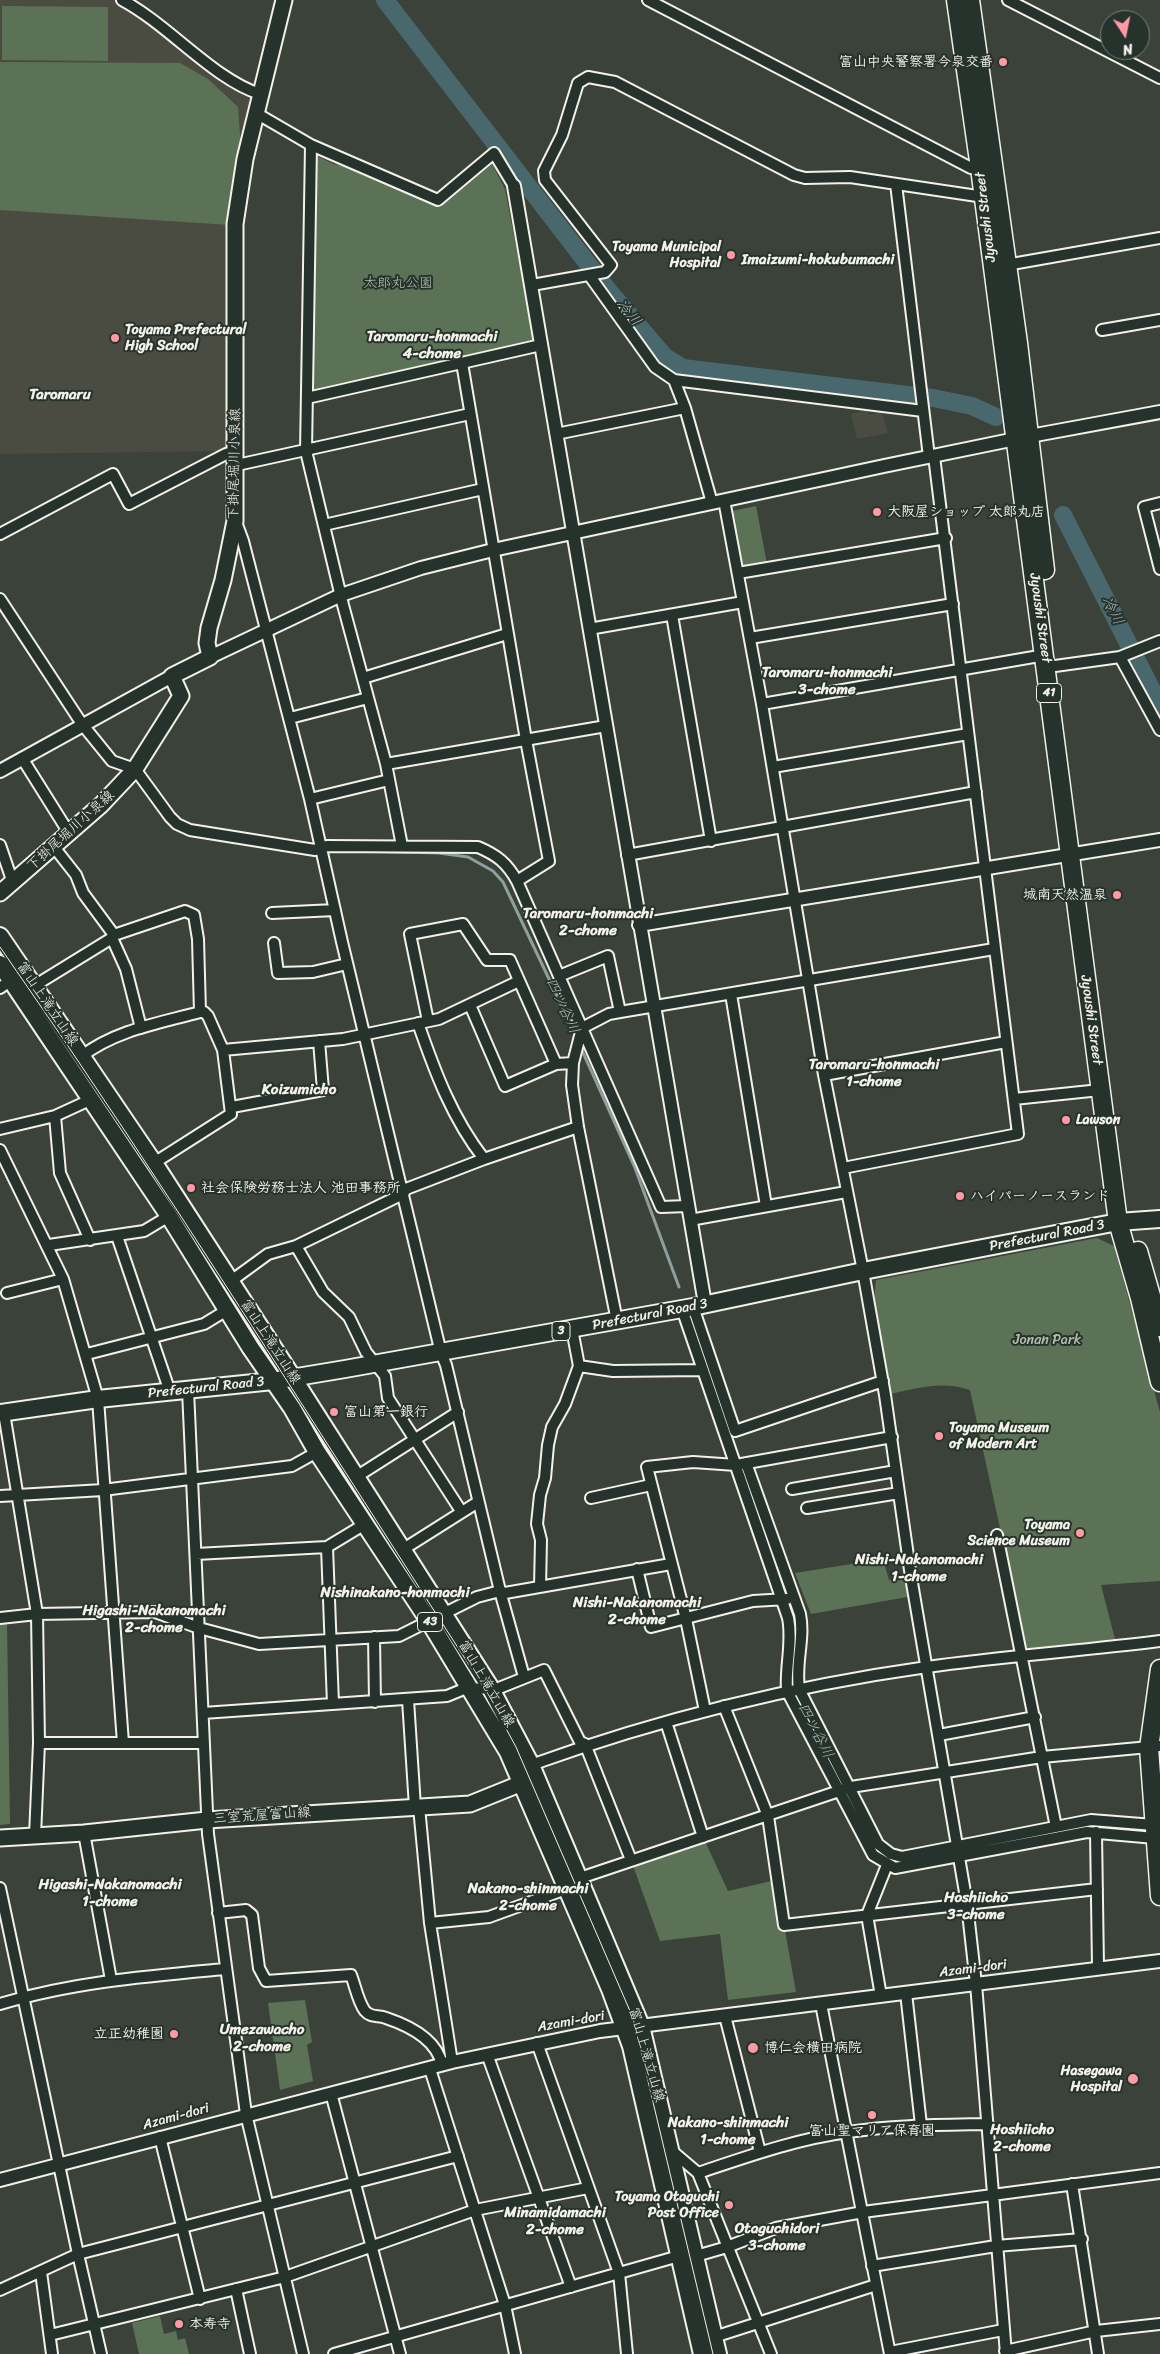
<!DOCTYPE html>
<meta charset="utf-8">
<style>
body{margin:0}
#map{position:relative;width:1160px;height:2354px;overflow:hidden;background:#3b4239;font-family:Sriracha,sans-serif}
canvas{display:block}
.north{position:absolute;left:1100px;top:10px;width:50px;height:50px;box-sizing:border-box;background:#26332d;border:1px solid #787f78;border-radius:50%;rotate:169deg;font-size:14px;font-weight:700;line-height:20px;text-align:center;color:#f4f1e8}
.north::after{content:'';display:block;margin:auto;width:18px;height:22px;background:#ff9aa2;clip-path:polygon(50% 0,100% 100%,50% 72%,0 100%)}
</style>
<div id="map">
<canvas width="1160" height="2354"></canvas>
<div class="north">N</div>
</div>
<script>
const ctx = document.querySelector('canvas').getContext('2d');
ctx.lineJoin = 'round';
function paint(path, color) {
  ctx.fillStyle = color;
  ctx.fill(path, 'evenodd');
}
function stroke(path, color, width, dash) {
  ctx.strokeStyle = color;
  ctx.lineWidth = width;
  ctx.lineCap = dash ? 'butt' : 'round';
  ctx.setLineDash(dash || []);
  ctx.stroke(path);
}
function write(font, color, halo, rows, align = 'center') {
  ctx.font = font + ' Sriracha,"Klee One",sans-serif';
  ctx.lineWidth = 4;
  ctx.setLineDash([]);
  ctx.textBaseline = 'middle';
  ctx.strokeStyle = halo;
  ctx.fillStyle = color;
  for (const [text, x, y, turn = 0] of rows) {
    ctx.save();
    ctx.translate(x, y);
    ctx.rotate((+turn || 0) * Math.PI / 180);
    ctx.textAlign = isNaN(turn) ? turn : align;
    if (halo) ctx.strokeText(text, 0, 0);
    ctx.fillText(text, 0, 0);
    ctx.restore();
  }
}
const built = new Path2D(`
 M 0,0 L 116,0 L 130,7 L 252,100 L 236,172 L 230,451 L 0,454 Z
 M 867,410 L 869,415 L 882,412 L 888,433 L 857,439 L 851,414 Z`);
const green = new Path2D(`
 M 2,6 L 108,7 L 108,61 L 2,60 Z
 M 0,62 L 180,63 L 208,79 L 238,107 L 241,150 L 230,225 L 0,210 Z
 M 317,156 L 334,164 L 363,170 L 440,207 L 492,164 L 505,189 L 534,340 L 315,393 L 311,390 L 313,159 Z
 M 756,506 L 767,564 L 743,569 L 732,511 Z
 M 1097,1238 L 1114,1246 L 1160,1412 L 1160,1581 L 1101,1585 L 1115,1639 L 1029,1652 L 1026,1648 L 970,1390 C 941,1380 915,1389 885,1395 L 872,1322 L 876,1280 Z
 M 883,1559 L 889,1580 L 911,1575 L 913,1596 L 811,1614 L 795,1573 Z
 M 0,1622 L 7,1622 L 10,1824 L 0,1825 Z
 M 703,1837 L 728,1891 L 776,1880 L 796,1992 L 728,2000 L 720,1934 L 660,1941 L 631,1860 Z
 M 305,2000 L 312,2042 L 307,2045 L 313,2081 L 280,2090 L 268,2003 Z
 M 160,2316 L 164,2334 L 176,2331 L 178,2340 L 185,2338 L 189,2354 L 139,2354 L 132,2323 Z`);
const stream = new Path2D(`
 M 360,851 L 439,853 L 468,857 L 493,871 L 503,882 L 577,1038
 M 580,1046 L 635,1168 L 679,1287`);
const river = new Path2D(`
 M 385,0 L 608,290 L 665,357 L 683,368 L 933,398 L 972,406 L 996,417
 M 1063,515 L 1160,706
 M 695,1331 L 727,1425
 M 747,1485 L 794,1613 L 797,1632 L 791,1666 L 793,1687 L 824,1747
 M 864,1828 L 872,1845 L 892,1860 L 922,1858
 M 1065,1831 L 1090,1827 L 1160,1832`);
const minor = new Path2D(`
 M 122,0 C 169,25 213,79 260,94
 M 648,0 L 971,168 L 980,168
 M 1008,0 L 1160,78
 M 256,113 L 311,145 L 438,200 L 494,153 L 514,186
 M 311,145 L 306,451 L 343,605 L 386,764 L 402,846
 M 896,184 L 929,457
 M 1006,265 L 1160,238
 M 589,275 L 655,367 L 674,380 L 923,411
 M 532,285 L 605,272 L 611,265 L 545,180 L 544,171 L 562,135 L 578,83 L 588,77 L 615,82 L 794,175 L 805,178 L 850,177 L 984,197
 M 1102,330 L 1160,320
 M 462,363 L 526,740 L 549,861 L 517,881
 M 674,380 L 685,408 L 712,503
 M 307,398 L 541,345
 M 556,434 L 685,408
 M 237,465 L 470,414
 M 724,500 L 762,704 L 824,1075 L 863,1271 L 885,1395 L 911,1577 L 967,1904 L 976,1984 L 1006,2354
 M 1160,503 L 1144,507 L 1160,569
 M 236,522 L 243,541 L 310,799 L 342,942 L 441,1353 L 446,1365 L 500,1591 L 524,1677
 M 324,525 L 483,489
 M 0,534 L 113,474 L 129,504 L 226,454 L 236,451
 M 738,573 L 946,538
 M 0,599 L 82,724 L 112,761 L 135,769 L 170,817 L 177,824 L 190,830 L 315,850 L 327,846 L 478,847 C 497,855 507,863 517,881 L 661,1207 L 688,1206
 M 672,615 L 711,841
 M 589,629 L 743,602
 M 750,638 L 953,604
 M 1120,657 L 1160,730
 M 1055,666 L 1120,657 L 1160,641
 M 363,678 L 507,634
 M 762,704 L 1045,655
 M 290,718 L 368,698
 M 22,758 L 69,833
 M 386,764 L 606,726
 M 773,767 L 968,734
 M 310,799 L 389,780
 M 0,845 L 13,883
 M 54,847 L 76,875 L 83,893 L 114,935
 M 627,855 L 976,792
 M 272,913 L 335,910
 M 112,938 L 126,969 L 141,1028
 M 274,943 L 278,973 L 313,972 L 347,964
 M 559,976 L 608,956 L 620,1012
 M 34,986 L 112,938 L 114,935 L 185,911 L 194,915 L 198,939 L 200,1012
 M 0,988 L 11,980
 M 731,994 L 766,1206
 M 470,1005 L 505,1086 L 556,1064 L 573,1063
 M 428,1021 L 410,934 L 463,924 L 487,960 L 510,960 L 556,1064
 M 418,1023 C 435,1072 452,1118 484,1159
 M 223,1050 L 343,1039 L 439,1019 L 519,981
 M 82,1056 C 116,1030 160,1023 200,1012 L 204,1012 L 208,1016 L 223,1050 L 231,1114 L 154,1163
 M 824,1075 L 1006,1042
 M 1014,1099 L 1100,1090
 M 232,1107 L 323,1090 L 319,1041
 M 55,1116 L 60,1173 L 90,1240
 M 0,1129 L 55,1116 L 92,1099
 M 0,1150 L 63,1279 L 98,1399 L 123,1743
 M 843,1168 L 1018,1134 L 934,456
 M 690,1220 L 846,1192
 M 117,1236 L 170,1392
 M 49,1245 L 144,1231 L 169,1216
 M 231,1281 L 268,1254 L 296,1246
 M 7,1293 L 63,1279
 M 693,1307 L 735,1431 L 883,1381
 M 682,1309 L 788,1618 C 793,1643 785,1666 787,1691 L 873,1855 L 895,1868 L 1087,1832 L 1155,1838
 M 617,1321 L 578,1127 L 572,1085 L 573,1063 L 582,1028 L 609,1014 L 620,1012 L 994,949
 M 87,1354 L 204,1324 L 227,1310
 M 579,1366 L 613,1371 L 703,1370
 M 188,1390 L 208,1834 L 246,2114 L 303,2354
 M 4,1413 L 37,1614 L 39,1743 L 35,1836
 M 746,1463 L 800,1614 C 805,1639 795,1663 799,1689 L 878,1844 L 891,1854 L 902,1857 L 1091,1820 L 1154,1825
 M 356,1477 L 458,1412
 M 792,1489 L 896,1471
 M 0,1496 L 103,1490 L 292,1466 L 317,1452
 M 591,1498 L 651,1485
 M 807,1508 L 899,1493
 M 461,1511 L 388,1398 L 385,1376 L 366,1352 L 349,1317 L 323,1292 L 296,1246 L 403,1194 L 406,1189 L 484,1159 L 578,1127
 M 997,1535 L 1056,1827
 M 327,1547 L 333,1704
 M 402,1550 L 478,1502
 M 196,1554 L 327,1547 L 365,1524
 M 637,1569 L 651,1627 L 753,1601 L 787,1599
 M 540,1587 L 541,1540 L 537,1524 L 540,1495 L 545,1478 L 548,1445 L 552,1427 L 565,1404 L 579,1366 L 572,1329
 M 0,1618 L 37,1614 L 155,1612 L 199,1628 L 259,1644 L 399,1636 L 477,1597 L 500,1591 L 505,1593 L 671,1564
 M 374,1637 L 375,1702
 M 408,1700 L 415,1807
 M 724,1706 L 768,1816 L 784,1925 L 1097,1889
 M 705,1711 L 686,1619 L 647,1467 L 693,1462 L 736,1465 L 892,1437
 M 203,1713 L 447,1696 L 464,1689 L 499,1688 L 544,1670 L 580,1742 L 585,1744 L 631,1860
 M 666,1722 L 703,1837
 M 939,1735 L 1035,1717
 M 39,1743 L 203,1743
 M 531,1765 C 659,1719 792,1686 927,1667 C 1004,1656 1082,1651 1160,1641
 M 419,1807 L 430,1923 L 452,2062
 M 1096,1832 L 1098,1967
 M 84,1833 L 111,1980
 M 580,1878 L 851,1787 L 1042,1757 L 1160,1746
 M 0,1888 L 78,2254 L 101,2354
 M 218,1913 L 246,1910 L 252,1915 L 259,1968 L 266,1981 L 351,1975 C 355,1985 358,2002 365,2011 C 371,2018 378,2015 386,2018 C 410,2026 437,2040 442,2065
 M 430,1923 L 489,1917 L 566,1889
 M 906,1993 L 921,2125
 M 881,1996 L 867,1915 L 887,1865
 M 0,2004 C 73,1982 149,1976 225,1969
 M 821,2004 L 890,2354
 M 725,2016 L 760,2152
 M 537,2043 L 619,2273 L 627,2354
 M 487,2054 L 571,2287
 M 430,2069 L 505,2305 L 515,2354
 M 331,2093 L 400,2354
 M 160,2137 L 200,2299
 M 671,2150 L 698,2173 L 771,2354
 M 698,2173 C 746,2157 796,2139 848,2132 C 894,2125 941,2125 988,2124
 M 1072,2184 L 1098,2354
 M 696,2256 L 727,2247 L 776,2228 L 863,2212 L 1160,2173
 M 872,2266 L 996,2246 L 1082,2239
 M 41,2272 L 52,2354
 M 236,2289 L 250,2354
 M 0,2290 L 78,2254 L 458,2156
 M 50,2335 L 285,2277 L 475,2210 L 588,2188
 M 714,2337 L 876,2285
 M 1005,2351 L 1096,2331 L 1160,2324
 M 890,2352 L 1003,2330
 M 334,2354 L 679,2256`);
const tertiary = new Path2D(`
 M 514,186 L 705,1304
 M 210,657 L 341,595 L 421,568 L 493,550 L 884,466 L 1030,436 L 1160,412
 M 0,771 L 172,676
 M 639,925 L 1160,840
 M 0,2180 L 452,2062 L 600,2031 L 1160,1961`);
const secondary = new Path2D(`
 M 0,893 L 101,805 L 135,769 L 181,696 L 172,676 L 210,657 L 207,643 L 209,628 L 223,580 L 235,521 L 235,224 L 245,159 L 284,0
 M 0,1838 L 84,1833 L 207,1820 L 470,1804 L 522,1783`);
const primary = new Path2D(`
 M 0,936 L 154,1163 L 293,1378 L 490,1687 L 531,1765 L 641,2026 L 718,2354
 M 0,964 L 169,1216 L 250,1347 L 292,1408 L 317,1452 L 429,1621 L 508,1752 L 610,1989 L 631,2046 L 702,2354
 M 0,1413 L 98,1399 L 273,1381 L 345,1369 L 693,1307 L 863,1271 L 1118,1222 L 1160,1219`);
const trunk = new Path2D(`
 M 956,0 L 980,168 L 1118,1222 L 1140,1298 L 1160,1382
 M 970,0 L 1018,343 L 1045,570
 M 1138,1251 L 1160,1327
 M 1160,1669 L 1149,1748 L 1160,1896`);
const tram = new Path2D(`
 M 0,947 C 169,1189 323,1440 484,1688 L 516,1747 L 633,2018 L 713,2354`);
const markers = [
 [1003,62,5,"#ff9aa2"],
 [731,255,5,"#ff9aa2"],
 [115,338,5,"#ff9aa2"],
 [877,512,5,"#ff9aa2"],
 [1117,895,5,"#ff9aa2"],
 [1066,1120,5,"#ff9aa2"],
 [191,1188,5,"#ff9aa2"],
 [960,1196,5,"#ff9aa2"],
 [334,1412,5,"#ff9aa2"],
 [939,1436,5,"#ff9aa2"],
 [1080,1533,5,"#ff9aa2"],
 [174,2034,5,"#ff9aa2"],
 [753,2048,6,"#ff9aa2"],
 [1133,2079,6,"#ff9aa2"],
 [872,2115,5,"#ff9aa2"],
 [729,2205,5,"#ff9aa2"],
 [179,2324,5,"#ff9aa2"]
];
const shields = [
 [1049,693,25],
 [561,1331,18],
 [430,1622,25]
];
const shieldNames = [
 ["41",1049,693],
 ["3",561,1331],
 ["43",430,1622]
];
const poiNames = [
 ["富山中央警察署今泉交番",993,62,"right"],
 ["Toyama Municipal",721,247,"right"],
 ["Hospital",721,263,"right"],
 ["Toyama Prefectural",125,330],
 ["High School",125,346],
 ["大阪屋ショップ 太郎丸店",887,512],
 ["城南天然温泉",1107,895,"right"],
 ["Lawson",1076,1120],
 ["社会保険労務士法人 池田事務所",201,1188],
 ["ハイパーノースランド",970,1196],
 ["富山第一銀行",344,1412],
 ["Toyama Museum",949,1428],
 ["of Modern Art",949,1444],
 ["Toyama",1070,1525,"right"],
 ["Science Museum",1070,1541,"right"],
 ["立正幼稚園",164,2034,"right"],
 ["博仁会横田病院",764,2048],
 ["Hasegawa",1122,2071,"right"],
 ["Hospital",1122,2087,"right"],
 ["富山聖マリア保育園",872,2131,"center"],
 ["Toyama Otaguchi",719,2197,"right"],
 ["Post Office",719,2213,"right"],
 ["本寿寺",189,2324]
];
const streetNames = [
 ["Jyoushi Street",986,217,-97],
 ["下掛尾堀川小泉線",235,464,-89],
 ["Jyoushi Street",1040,618,82],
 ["下掛尾堀川小泉線",71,831,-42],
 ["富山上滝立山線",47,1004,56],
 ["Jyoushi Street",1091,1020,82],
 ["Prefectural Road 3",1047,1236,-11],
 ["Prefectural Road 3",650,1315,-11],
 ["富山上滝立山線",270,1342,57],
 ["Prefectural Road 3",206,1388,-6],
 ["富山上滝立山線",486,1684,60],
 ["三室荒屋富山線",262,1816,-4],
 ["Azami-dori",973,1969,-7],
 ["Azami-dori",571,2022,-10],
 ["富山上滝立山線",646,2055,74],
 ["Azami-dori",176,2117,-15]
];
const parkNames = [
 ["太郎丸公園",398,283],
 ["Jonan Park",1047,1340]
];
const neighbourhoodNames = [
 ["Imaizumi-hokubumachi",818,260],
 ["Taromaru-honmachi",432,337],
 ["4-chome",432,354],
 ["Taromaru",60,395],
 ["Taromaru-honmachi",827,673],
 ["3-chome",827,690],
 ["Taromaru-honmachi",588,914],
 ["2-chome",588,931],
 ["Taromaru-honmachi",874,1065],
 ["1-chome",874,1082],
 ["Koizumicho",299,1090],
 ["Nishi-Nakanomachi",919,1560],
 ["1-chome",919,1577],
 ["Nishinakano-honmachi",395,1593],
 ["Nishi-Nakanomachi",637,1603],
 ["2-chome",637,1620],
 ["Higashi-Nakanomachi",154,1611],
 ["2-chome",154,1628],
 ["Higashi-Nakanomachi",110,1885],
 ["1-chome",110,1902],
 ["Nakano-shinmachi",528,1889],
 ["2-chome",528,1906],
 ["Hoshiicho",976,1898],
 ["3-chome",976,1915],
 ["Umezawacho",262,2030],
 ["2-chome",262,2047],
 ["Nakano-shinmachi",728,2123],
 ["1-chome",728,2140],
 ["Hoshiicho",1022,2130],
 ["2-chome",1022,2147],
 ["Minamidamachi",555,2213],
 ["2-chome",555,2230],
 ["Otaguchidori",777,2229],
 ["3-chome",777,2246]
];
const waterNames = [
 ["冷川",628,313,50],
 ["冷川",1112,611,63],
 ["四ツ谷川",562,1006,65],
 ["四ツ谷川",815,1731,63]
];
paint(built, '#4a4c41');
paint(green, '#5b7256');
stroke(stream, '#8d9f9f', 3);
stroke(river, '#48686e', 18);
stroke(minor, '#f4f1e8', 14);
stroke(tertiary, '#f4f1e8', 16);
stroke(secondary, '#f4f1e8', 19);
stroke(primary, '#f4f1e8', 20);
stroke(trunk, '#f4f1e8', 21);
stroke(minor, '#26332d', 10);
stroke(tertiary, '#26332d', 12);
stroke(secondary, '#26332d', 15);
stroke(primary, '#26332d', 16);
stroke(trunk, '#26332d', 18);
stroke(tram, '#f4f1e8', 1);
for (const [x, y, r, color] of markers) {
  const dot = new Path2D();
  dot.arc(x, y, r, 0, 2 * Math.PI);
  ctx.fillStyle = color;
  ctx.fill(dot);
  stroke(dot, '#26332d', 2);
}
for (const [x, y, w] of shields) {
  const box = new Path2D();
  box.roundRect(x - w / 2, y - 9.5, w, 19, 4);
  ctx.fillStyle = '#26332d';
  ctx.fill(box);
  stroke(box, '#f4f1e8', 1);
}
write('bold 12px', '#f4f1e8', null, shieldNames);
write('bold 14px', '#f4f1e8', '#26332d', poiNames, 'left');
write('14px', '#f4f1e8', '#26332d', streetNames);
write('14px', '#b7beae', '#26332d', parkNames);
write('bold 15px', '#f4f1e8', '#26332d', neighbourhoodNames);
write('italic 15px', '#afbab7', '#26332d', waterNames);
</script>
